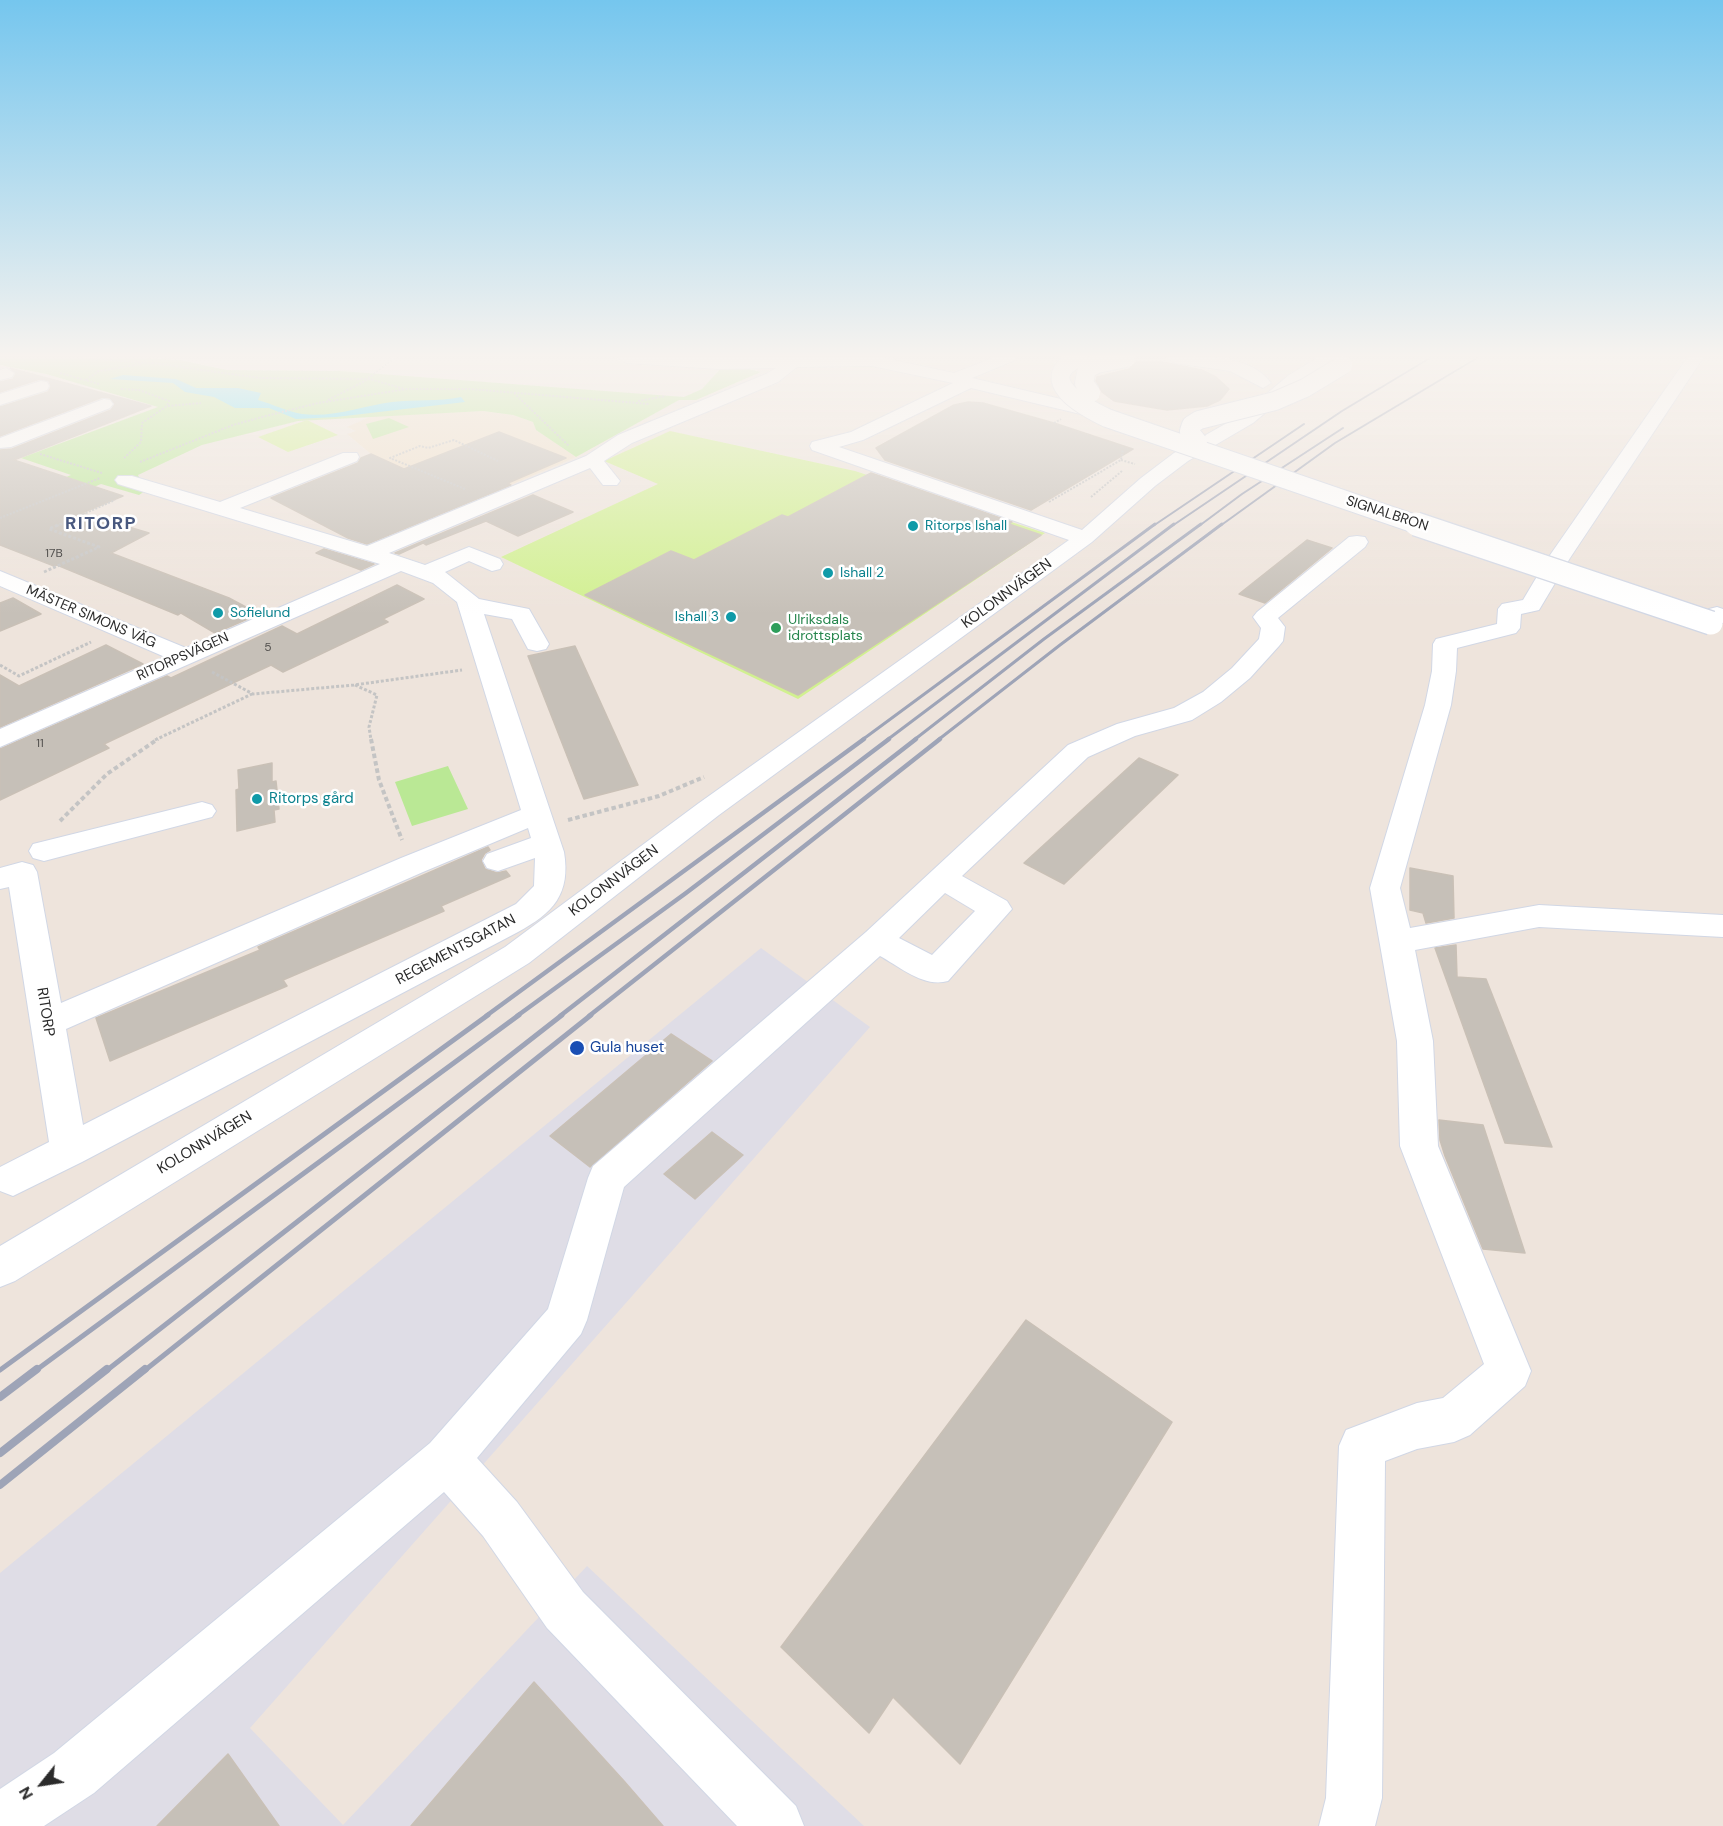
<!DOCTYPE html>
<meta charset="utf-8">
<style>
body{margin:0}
#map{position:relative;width:1723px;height:1826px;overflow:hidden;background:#eee4dc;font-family:"DM Sans",sans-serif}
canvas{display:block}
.north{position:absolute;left:12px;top:1754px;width:60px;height:60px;-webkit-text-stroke:4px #fff;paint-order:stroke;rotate:240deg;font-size:16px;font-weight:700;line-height:24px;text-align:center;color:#2b2b2b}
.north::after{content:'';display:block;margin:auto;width:21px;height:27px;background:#2b2b2b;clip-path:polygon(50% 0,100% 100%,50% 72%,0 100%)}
</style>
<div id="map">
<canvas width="1723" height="1826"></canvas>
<div class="north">N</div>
</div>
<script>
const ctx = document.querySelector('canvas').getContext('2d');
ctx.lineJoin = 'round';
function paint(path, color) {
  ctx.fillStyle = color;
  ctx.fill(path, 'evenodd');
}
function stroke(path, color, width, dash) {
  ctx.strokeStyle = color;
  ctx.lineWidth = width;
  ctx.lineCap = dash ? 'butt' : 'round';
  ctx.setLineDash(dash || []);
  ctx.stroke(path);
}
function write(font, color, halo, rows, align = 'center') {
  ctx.font = font + ' "DM Sans",sans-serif';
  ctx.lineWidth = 5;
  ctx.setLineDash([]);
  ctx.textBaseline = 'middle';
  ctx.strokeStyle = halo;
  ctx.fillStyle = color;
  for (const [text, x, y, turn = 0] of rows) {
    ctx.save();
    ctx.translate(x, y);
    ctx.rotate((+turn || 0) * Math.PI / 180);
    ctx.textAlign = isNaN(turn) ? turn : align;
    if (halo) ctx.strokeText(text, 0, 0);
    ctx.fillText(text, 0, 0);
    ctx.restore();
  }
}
const industrial = new Path2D(`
 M 761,948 L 870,1027 L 250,1728 L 343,1825 L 587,1566 L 864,1826 L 0,1826 L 0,1573 Z`);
const education = new Path2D(`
 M 483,411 L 513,415 L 533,422 L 536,430 L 576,457 L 472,501 L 371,454 L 347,434 L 356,431 L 347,427 L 372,416 Z`);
const green = new Path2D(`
 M 0,358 L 147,358 L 180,360 L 227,370 L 341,371 L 684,397 L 702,389 L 722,367 L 742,367 L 761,372 L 696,400 L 679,400 L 576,457 L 536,430 L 533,422 L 513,415 L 483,411 L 298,421 L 202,445 L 138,475 L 145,491 L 139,495 L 101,484 L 0,527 L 0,504 L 71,475 L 21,458 L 158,407 L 46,374 L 0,365 Z
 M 389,418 L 409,427 L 373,439 L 366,424 Z
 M 448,766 L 468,809 L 412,826 L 395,782 Z`);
const pitch = new Path2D(`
 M 307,420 L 338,435 L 288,452 L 258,437 Z
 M 670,431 L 855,471 L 1045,533 L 798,699 L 501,557 L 658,484 L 604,461 Z`);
const water = new Path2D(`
 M 123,375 L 176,379 L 196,388 L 238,388 L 261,393 L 258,400 C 272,404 289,412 302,414 C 333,418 362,406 392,402 C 415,399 438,402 461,397 L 465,402 L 336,417 L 296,419 L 269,408 L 235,408 L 214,397 L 185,392 L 173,383 L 110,379 Z`);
const building = new Path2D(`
 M 1136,362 L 1163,362 L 1202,370 L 1216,377 L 1229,389 L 1220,400 L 1207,406 L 1167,410 L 1114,401 L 1102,392 L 1096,381 L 1097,377 L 1129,369 Z
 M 10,368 L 151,406 L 14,460 L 123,496 L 82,513 L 149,533 L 111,553 L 229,598 L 259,614 L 215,633 L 181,613 L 178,615 L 57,565 L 54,566 L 0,545 L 0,450 L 12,449 L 111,410 L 115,404 L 110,398 L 103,397 L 0,436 L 0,407 L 48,392 L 51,387 L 49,381 L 40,379 L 0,392 L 0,382 L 13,379 L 16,374 Z
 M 968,402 L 983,403 L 1054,423 L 1133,449 L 1031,510 L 885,460 L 876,448 L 954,405 Z
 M 499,432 L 566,458 L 508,483 L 511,485 L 367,544 L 348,538 L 271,498 L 358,463 L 361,458 L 371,454 L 404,469 Z
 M 871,473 L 1012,522 L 1009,524 L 1041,535 L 798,695 L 585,595 L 671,551 L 694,560 L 782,515 L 788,517 Z
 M 533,495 L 573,512 L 518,536 L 486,521 L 426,545 L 423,543 L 399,554 L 395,553 Z
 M 1307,540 L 1332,548 L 1265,603 L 1239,594 Z
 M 324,549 L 374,564 L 361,570 L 316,553 Z
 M 397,585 L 424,599 L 383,619 L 388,622 L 283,672 L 271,665 L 104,744 L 109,748 L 0,800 L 0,749 L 167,676 L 171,678 L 282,626 L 297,634 Z
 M 13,598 L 41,614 L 0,631 L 0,603 Z
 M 106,645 L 143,664 L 0,727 L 0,675 L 19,686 Z
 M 575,646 L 638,785 L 584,799 L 528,656 Z
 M 1139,758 L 1178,775 L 1064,884 L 1024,863 Z
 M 272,763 L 272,782 L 276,781 L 279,809 L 274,810 L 275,822 L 237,831 L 236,790 L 239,789 L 238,770 Z
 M 488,847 L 490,850 L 485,853 L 481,860 L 485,869 L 497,873 L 506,871 L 510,876 L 441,906 L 444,911 L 283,980 L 287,986 L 110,1061 L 96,1018 L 260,950 L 258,947 Z
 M 1410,868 L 1453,876 L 1454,918 L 1426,923 L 1423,913 L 1410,910 Z
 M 1456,945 L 1457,977 L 1486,979 L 1552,1147 L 1505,1143 L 1435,948 Z
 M 671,1034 L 712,1061 L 590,1167 L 550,1136 Z
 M 1439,1120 L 1483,1125 L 1525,1253 L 1483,1249 L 1445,1156 L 1440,1140 Z
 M 712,1132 L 743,1155 L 695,1199 L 664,1174 Z
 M 1026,1320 L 1172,1422 L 960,1764 L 893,1697 L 869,1733 L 781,1647 Z
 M 534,1682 L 624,1781 L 663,1826 L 411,1826 Z
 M 228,1754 L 279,1826 L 157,1826 Z`);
const pathFar2 = new Path2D(`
 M 82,358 L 153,363 L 259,378 L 370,379 L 404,389
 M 60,373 L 99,384
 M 86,380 L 99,371 L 142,364
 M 121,389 L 139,390 L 169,401 L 167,406 L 142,423 L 141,442 L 123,459
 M 514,393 L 569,446
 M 328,400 L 363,382 L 395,358
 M 638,401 L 666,396
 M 168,406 L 201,403
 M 40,454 L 102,473
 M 1121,460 L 1135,464
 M 140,462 L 233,425 L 262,417 L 318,403 L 407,389 L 470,389 L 649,404
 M 465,489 L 390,458 L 420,446 L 428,448 L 454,440 L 498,461
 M 1091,497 L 1122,471
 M 1049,502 L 1121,460 L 1123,449
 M 0,518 L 100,478
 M 57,526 L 115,500`);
const pathFar1 = new Path2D(`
 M 44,572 L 99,547 L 49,529 L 60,524
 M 0,665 L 19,676 L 91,642
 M 212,672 L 253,694 L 354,685 L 462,670
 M 355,685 L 377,695 L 369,727 L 371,740
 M 155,740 L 252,694`);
const path = new Path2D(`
 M 371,739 L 379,780 L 402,840
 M 568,820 L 659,796 L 704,777
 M 60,821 L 107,774 L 158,739`);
const minor = new Path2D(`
 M 618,358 L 884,358 L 954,373 L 993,358 L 1015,358 L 1013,361 L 972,378 L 1116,412 L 1119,416 L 1116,420 L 1110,421 L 971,388 L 863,440 L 839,447 L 1082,530 L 1141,478 L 1174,453 L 1241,415 L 1289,375 L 1317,358 L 1336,358 L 1301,383 L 1253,423 L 1188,461 L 1155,486 L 1092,542 L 719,815 L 529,963 L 15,1281 L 0,1287 L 0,1246 L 505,947 L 699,803 L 1069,540 L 812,450 L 810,446 L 812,442 L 851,432 L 953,383 L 872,366 L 797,367 L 778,382 L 632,443 L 604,461 L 620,481 L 617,485 L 603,485 L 590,468 L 389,553 L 425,565 L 469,547 L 500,559 L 503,564 L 500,569 L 492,571 L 469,561 L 445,572 L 479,599 L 529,609 L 549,644 L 546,649 L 537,651 L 528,649 L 512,619 L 484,614 L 564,852 C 571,894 553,913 518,932 L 82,1162 L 13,1196 L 0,1191 L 0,1167 L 49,1142 L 9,887 L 0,889 L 0,868 L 22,862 L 33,865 L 37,872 L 61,1003 L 401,858 L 521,810 L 457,602 L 433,583 L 401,571 L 0,747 L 0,729 L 165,657 L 0,586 L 0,571 L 186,648 L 380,564 L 118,484 L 115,480 L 118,476 L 132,476 L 220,502 L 343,453 L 357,453 L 359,457 L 357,461 L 240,508 L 367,546 L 586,456 L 618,435 L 766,374 L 776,368 L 718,369 L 626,363 ZM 528,828 L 531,838 L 487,854 L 483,861 L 487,868 L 498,871 L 535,858 L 534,886 L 516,904 L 83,1125 L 66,1029 L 423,872 Z
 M 1167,358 C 1200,357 1250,353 1271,383 L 1263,388 L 1230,371 L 1175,363 Z
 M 1687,358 L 1703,358 L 1570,558 L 1539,610 L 1521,614 L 1520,628 L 1516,633 L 1457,648 L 1456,671 L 1451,705 L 1400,888 L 1410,928 L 1539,905 L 1723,915 L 1723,937 L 1539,927 L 1415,950 L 1433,1041 L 1438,1146 L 1531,1371 L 1525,1386 L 1470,1435 L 1454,1442 L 1417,1449 L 1385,1461 L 1382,1798 L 1375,1826 L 1319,1826 L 1326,1798 L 1339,1446 L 1346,1430 L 1417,1403 L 1443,1398 L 1484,1364 L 1400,1146 L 1397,1041 L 1370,888 L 1425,705 L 1432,671 L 1433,644 L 1436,639 L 1497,624 L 1498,609 L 1502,604 L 1523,600 L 1548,558 Z
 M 6,368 L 14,373 L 12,377 L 0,380 L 0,370 Z
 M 41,381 L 47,382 L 49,386 L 47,390 L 0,405 L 0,394 Z
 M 104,399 L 110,400 L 113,404 L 110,408 L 11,447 L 0,448 L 0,438 Z
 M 1357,536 L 1365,537 L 1368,542 L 1365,547 L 1278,618 L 1285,627 L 1283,641 L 1279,646 L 1250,678 L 1221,702 L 1192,720 L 1135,736 L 1088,757 L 962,876 L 1007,901 L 1012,909 L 948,981 C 924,988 900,967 880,956 L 624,1187 L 587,1320 L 581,1334 L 477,1458 L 517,1502 L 583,1592 L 796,1806 L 804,1826 L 737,1826 L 547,1628 L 483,1536 L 444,1492 L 94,1793 L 44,1826 L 0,1826 L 0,1789 L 54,1753 L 430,1443 L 548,1309 L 588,1178 L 593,1166 L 866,932 L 1068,745 L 1117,724 L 1174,708 L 1203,692 L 1232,668 L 1259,639 L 1261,628 L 1253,617 L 1257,612 L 1349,537 ZM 945,893 L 975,911 L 932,955 L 899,938 Z
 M 1717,607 L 1723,609 L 1723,623 L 1709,619 L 1705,614 L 1709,609 Z
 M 202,802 L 212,805 L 216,811 L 212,817 L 44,861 L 33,858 L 29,851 L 33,844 Z`);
const railFar4 = new Path2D(`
 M 1153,526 L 1304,424
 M 1172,526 L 1342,411 L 1430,358
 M 1199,526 L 1242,494 L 1343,428
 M 1220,526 L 1335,443 L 1477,358`);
const railFar3 = new Path2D(`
 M 862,740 L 1155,524
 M 887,740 L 1174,524
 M 914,740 L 1044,639 L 1201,524
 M 938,740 L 1060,645 L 1222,524`);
const railFar2 = new Path2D(`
 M 486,1016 L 864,739
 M 517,1016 L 686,893 L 889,739
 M 560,1016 L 916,739
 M 589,1016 L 940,739`);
const railFar1 = new Path2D(`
 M 0,1370 L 488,1015
 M 35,1371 L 519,1015
 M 106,1371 L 562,1015
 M 144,1371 L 591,1015`);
const rail = new Path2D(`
 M 0,1397 L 37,1369
 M 0,1453 L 107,1369
 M 0,1485 L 145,1369`);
const pathBridge = new Path2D(`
 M 1054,423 L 1061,419`);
const minorBridgeFar1 = new Path2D(`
 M 1078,358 C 1033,380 1086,408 1107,418 L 1421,526
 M 1091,393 L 1084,383 L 1087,369 L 1097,364 L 1126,358
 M 1198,442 L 1189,431 L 1191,425 L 1199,420 L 1275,401 L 1305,388 L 1343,365`);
const minorBridge = new Path2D(`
 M 1416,524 L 1711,623`);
const markers = [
 [913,526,6,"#0f9aa8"],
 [828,573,6,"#0f9aa8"],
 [218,613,6,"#0f9aa8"],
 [731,617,6,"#0f9aa8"],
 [776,628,6,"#2e9e5b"],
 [257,799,6,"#0f9aa8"],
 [577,1048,8,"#1a4fb4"]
];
const numberNames = [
 ["17B",54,554],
 ["5",268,648],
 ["11",40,744]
];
const farStreetnames = [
 ["SIGNALBRON",1387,514,18],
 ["MÄSTER SIMONS VÄG",91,617,23],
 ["RITORPSVÄGEN",183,657,-24]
];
const farCulturenames = [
 ["Ritorps Ishall",925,526],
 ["Ishall 2",840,573],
 ["Sofielund",230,613],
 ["Ishall 3",719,617,"right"]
];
const farLeisurenames = [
 ["Ulriksdals",788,620],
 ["idrottsplats",788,636]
];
const streetNames = [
 ["KOLONNVÄGEN",1007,594,-36],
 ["KOLONNVÄGEN",614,881,-37],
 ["REGEMENTSGATAN",456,950,-28],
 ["RITORP",45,1012,81],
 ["KOLONNVÄGEN",205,1143,-31]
];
const cultureNames = [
 ["Ritorps gård",269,799]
];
const transitNames = [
 ["Gula huset",590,1048]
];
const farDistrictnames = [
 ["RITORP",101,524]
];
paint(industrial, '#dfdde6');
paint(education, '#f0e0ca');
paint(green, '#bae895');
paint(pitch, '#d1f090');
paint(water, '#68e0f7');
paint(building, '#c6c0b8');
stroke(building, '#c9c0b6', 1.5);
stroke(minor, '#d1d7e5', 2);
stroke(pathFar2, '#c4c4c4', 2, [2, 1.5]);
stroke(pathFar1, '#c4c4c4', 3, [3, 2]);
stroke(path, '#c4c4c4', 4, [4.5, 3]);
paint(minor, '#fff');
stroke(railFar4, '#9ea4b7', 2);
stroke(railFar3, '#9ea4b7', 3);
stroke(railFar2, '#9ea4b7', 4.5);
stroke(railFar1, '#9ea4b7', 5);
stroke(rail, '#9ea4b7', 8);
stroke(minorBridgeFar1, '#d1d7e5', 20, []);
stroke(minorBridge, '#d1d7e5', 26, []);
stroke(pathBridge, '#c4c4c4', 2, [2, 1.5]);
stroke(minorBridgeFar1, '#fff', 18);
stroke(minorBridge, '#fff', 23);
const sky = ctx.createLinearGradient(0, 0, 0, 614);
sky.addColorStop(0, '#75c6ee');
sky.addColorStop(0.58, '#f7f3ef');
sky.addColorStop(1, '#f7f3ef00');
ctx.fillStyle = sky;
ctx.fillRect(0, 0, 1723, 614);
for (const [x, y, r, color] of markers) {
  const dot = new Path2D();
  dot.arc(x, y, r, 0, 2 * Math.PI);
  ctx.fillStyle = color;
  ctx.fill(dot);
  stroke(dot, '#fff', 2);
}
write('12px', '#52504e', null, numberNames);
write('14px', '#2b2b2b', '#fff', farStreetnames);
write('14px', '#0d838f', '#fff', farCulturenames, 'left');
write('14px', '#27864d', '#fff', farLeisurenames, 'left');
write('15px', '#2b2b2b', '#fff', streetNames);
write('15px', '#0d838f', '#fff', cultureNames, 'left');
write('15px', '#164399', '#fff', transitNames, 'left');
ctx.letterSpacing = '1.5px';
write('bold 18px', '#48587f', '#fff', farDistrictnames);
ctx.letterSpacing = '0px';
</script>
